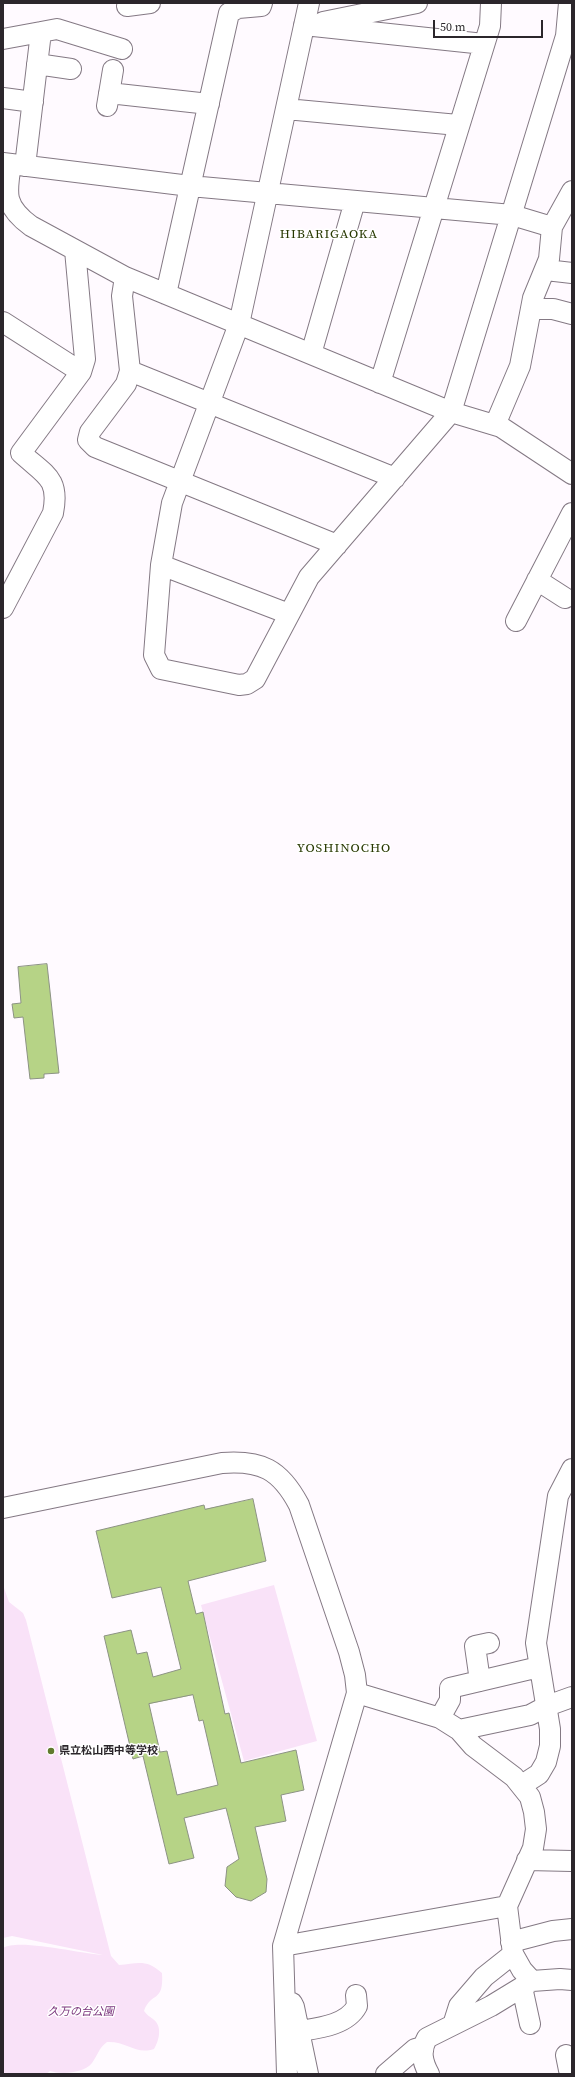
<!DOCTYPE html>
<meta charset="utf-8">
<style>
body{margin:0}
#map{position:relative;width:575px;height:2077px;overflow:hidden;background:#fffaff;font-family:"Source Serif 4",serif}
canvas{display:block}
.frame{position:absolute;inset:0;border:4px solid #2b262b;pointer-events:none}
.scale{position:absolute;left:433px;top:20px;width:110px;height:18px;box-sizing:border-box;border:2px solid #2b262b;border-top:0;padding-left:5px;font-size:12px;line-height:14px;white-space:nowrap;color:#2b262b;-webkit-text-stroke:3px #fff;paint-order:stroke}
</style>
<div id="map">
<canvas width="575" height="2077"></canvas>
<div class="frame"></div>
<div class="scale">50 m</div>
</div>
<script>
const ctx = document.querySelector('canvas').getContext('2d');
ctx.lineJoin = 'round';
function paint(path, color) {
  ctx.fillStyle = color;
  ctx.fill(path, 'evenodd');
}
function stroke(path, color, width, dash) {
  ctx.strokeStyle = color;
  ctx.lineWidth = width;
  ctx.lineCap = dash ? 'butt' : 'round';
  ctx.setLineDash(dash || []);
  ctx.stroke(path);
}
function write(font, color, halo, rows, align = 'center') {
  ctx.font = font + ' "Source Serif 4","Noto Sans JP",serif';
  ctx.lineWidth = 3;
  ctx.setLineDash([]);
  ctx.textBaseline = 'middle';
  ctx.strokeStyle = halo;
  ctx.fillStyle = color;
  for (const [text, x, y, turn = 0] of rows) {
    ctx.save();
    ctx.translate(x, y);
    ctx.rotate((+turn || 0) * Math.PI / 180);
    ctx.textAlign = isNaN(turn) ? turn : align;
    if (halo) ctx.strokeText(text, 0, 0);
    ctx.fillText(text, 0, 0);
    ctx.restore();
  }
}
const green = new Path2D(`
 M 3,1585 L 9,1602 L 23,1613 L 26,1620 L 111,1956 L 119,1965 C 138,1963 147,1959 162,1973 C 164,2004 151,1991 144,2011 C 147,2015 149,2016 153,2019 C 163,2026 159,2041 154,2049 C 135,2055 127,2041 107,2042 C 98,2049 98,2055 92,2063 C 84,2073 62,2075 50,2071 L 46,2074 L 3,2074 L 3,1948 C 18,1938 82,1954 103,1955 L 12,1936 L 3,1938 Z
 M 274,1585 L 317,1741 L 244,1761 L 201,1605 Z`);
const building = new Path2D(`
 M 47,964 L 59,1073 L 44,1074 L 44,1078 L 30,1079 L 23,1017 L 14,1018 L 12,1004 L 21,1003 L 18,967 Z
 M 253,1499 L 266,1561 L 188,1581 L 196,1614 L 203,1612 L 225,1714 L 229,1713 L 241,1763 L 296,1750 L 304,1790 L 281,1795 L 286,1821 L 255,1827 L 267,1879 L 266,1892 L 251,1901 L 236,1897 L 225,1886 L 227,1867 L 239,1859 L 226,1808 L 184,1818 L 194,1858 L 169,1864 L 143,1756 L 133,1759 L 104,1636 L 131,1630 L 137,1654 L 147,1652 L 153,1677 L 181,1669 L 161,1587 L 112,1598 L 96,1531 L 204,1505 L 205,1509 ZM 193,1695 L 199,1721 L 203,1720 L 218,1785 L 177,1795 L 167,1751 L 160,1752 L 149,1704 Z`);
const minor = new Path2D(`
 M 309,3 L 239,324 L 172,503 L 161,565 L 154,655 L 161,669 L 239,685 L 247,684 L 255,679 L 309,577 L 451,412 L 566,36 L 569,3
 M 127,6 L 150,3
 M 323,22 L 417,3
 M 304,25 L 484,44
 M 3,39 L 41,32
 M 37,64 L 71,69
 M 109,93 L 209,104
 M 3,98 L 33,102
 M 107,106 L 113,70
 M 286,109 L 458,125
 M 3,163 L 190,186 L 512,215 L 552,227
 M 11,164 C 6,194 4,206 31,226 L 125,277 L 451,412 L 501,427 L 572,474
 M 25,166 L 41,32 L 57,29 L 122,49
 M 546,270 L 572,273
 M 125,277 L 122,296 L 130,371 L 126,384 L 90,432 L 88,440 L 95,447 L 337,545
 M 166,294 L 229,13 L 238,8 L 261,6 L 262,3
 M 532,309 L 553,309 L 572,314
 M 3,322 L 81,372
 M 311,354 L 355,201
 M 130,371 L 395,478
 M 380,383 L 490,26 L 491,3
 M 495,425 L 520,366 L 533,298 L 549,259 L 552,227 L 572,191
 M 161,565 L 289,614
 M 537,580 L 565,598
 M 3,608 L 53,513 C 60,478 45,475 21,453 L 81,372 L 85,359 L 75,250
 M 516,621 L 572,513
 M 3,1508 L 222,1463 C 261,1460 280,1469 299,1505 L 349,1652 L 355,1675 L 357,1693 L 283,1946 L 287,2074
 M 480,1681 L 475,1646 L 489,1643
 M 357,1693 L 440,1718 L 459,1730 L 473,1746 L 514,1777 L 530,1797 L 534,1812 L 536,1829 L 533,1848 L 507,1906 L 513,1954 L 522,1970 L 532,1981
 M 440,1718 L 450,1700 L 450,1688 L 539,1667
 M 459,1730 L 530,1715 L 547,1706 L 572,1697
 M 522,1785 L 539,1774 L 546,1762 L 550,1746 L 550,1729 L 536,1643 L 558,1496 L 572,1469
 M 527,1860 L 572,1861
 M 511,1942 L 553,1931 L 572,1929
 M 283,1946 L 507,1906
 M 522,1987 L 530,2024
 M 292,2003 L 294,2007 L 308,2074
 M 453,2025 L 459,2006 L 484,1977 L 513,1954
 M 300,2031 C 319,2028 347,2025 357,2006 L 356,1995
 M 566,2055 L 569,2070 L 572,2070
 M 386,2074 L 415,2049 L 422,2047
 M 429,2074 C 422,2061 420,2051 427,2038 L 491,2006 L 532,1981 L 560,1979 L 572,1980`);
const markers = [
 [51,1751,4,"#607a2d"]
];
const poiNames = [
 ["県立松山西中等学校",59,1751]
];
const parkNames = [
 ["久万の台公園",81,2012]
];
const quarterNames = [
 ["HIBARIGAOKA",329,235],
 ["YOSHINOCHO",344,849]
];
paint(green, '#f9e2f8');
paint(building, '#b6d386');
stroke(building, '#8c9284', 1);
stroke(minor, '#847984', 22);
stroke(minor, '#fff', 20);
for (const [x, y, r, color] of markers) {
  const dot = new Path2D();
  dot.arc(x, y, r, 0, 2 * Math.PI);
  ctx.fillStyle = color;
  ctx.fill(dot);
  stroke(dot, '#fff', 1.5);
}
write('bold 11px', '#2b262b', '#fff', poiNames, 'left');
write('italic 11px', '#7b357d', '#fff', parkNames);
ctx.letterSpacing = '1px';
write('13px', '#273800', '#fff', quarterNames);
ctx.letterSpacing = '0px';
</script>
